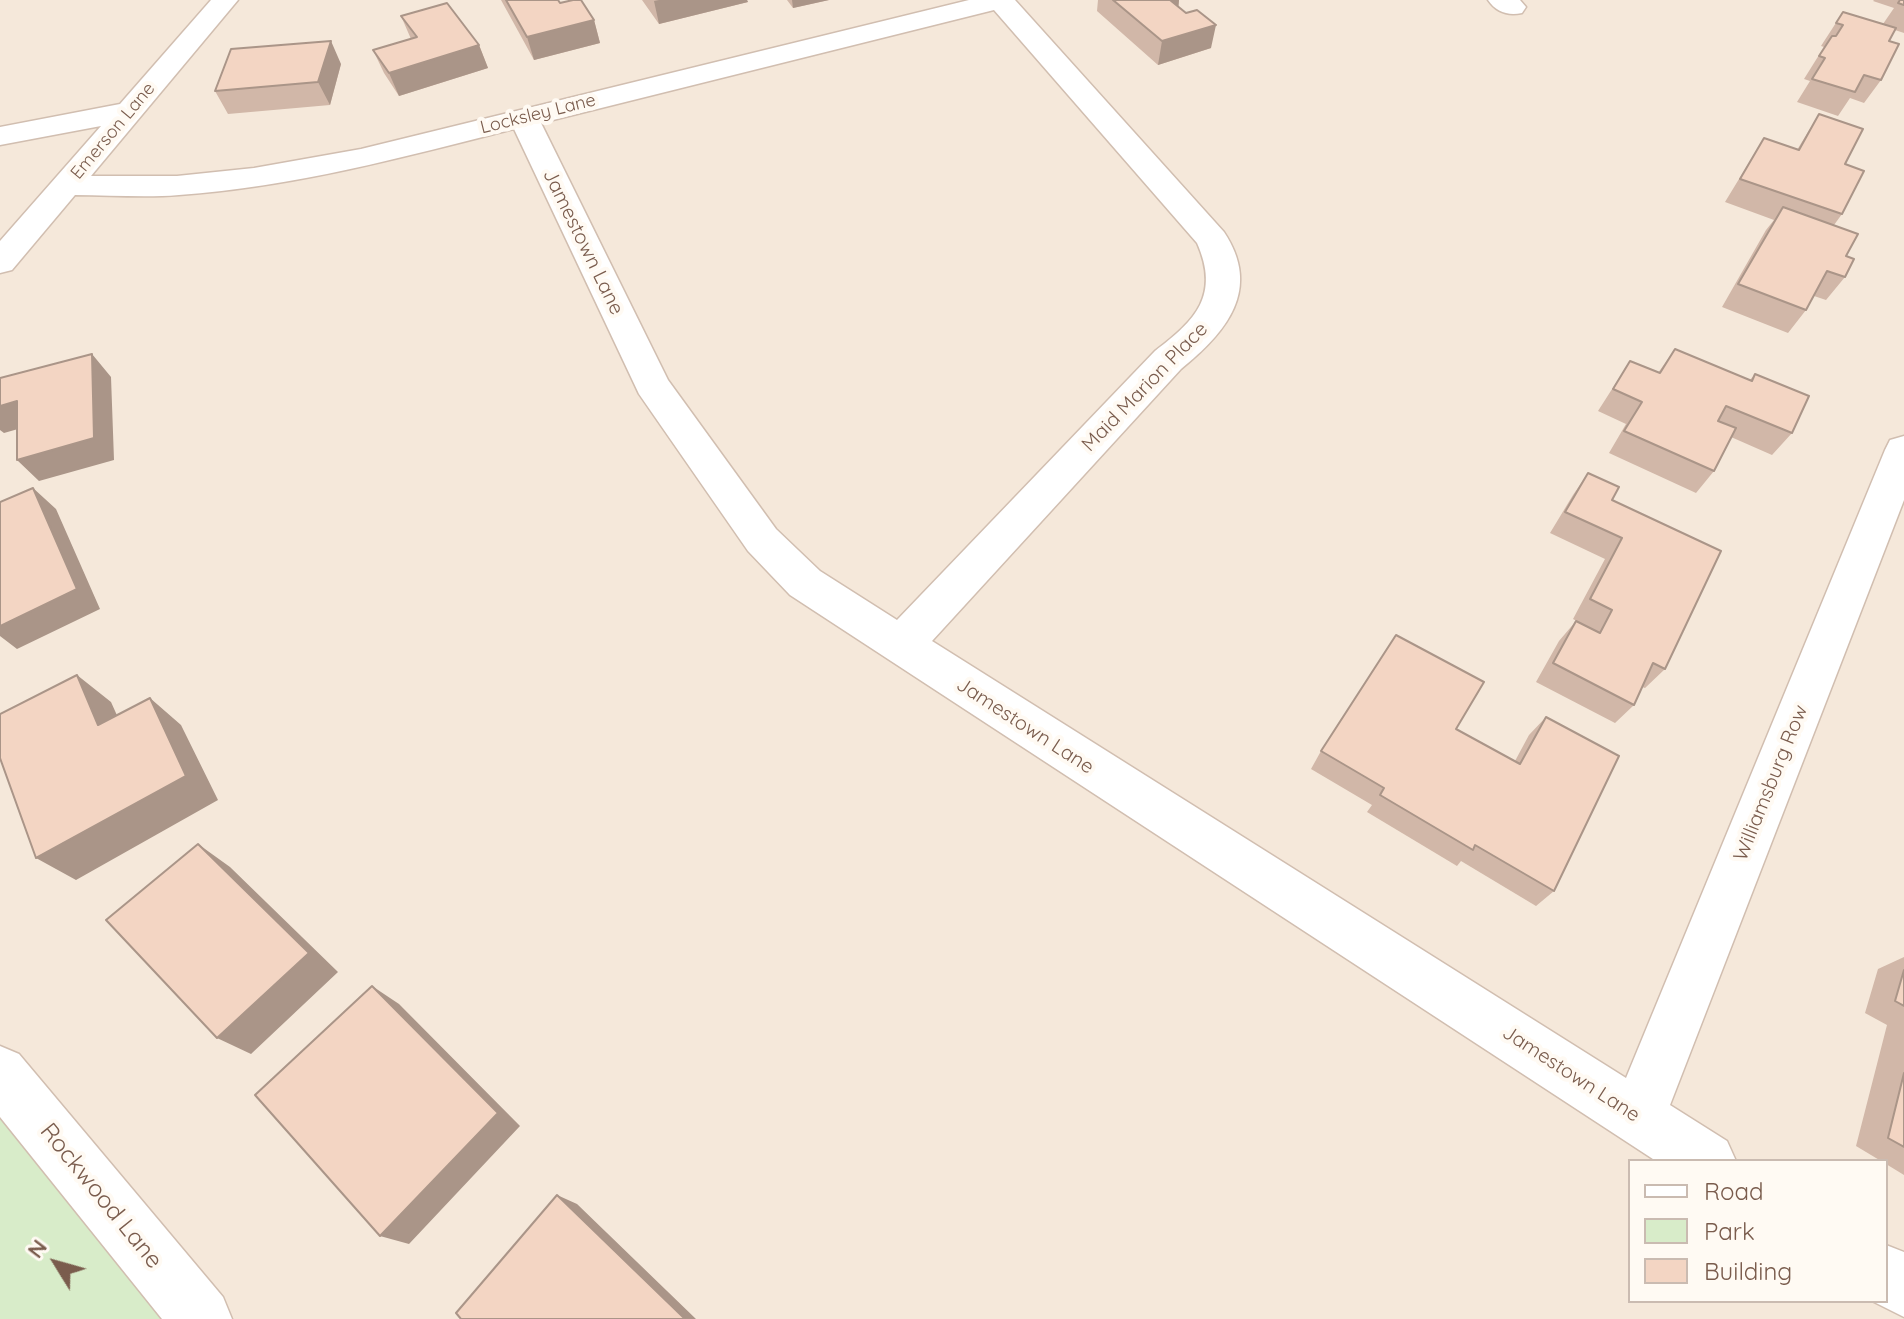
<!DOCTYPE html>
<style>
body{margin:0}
#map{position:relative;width:1904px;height:1319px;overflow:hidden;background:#fdf6ec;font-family:Quicksand,sans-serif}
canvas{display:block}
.legend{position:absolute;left:1628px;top:1159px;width:260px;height:144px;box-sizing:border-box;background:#fffaf3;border:2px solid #cabbb1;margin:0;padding:10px 14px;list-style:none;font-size:24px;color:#7a5c4d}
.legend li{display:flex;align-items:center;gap:16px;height:40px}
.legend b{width:40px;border:2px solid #cabbb1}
.north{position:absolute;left:16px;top:1223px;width:80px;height:80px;-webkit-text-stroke:6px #fffaf3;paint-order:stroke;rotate:307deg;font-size:22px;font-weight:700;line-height:32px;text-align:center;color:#7a5c4d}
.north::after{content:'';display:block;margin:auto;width:28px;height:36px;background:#7a5c4d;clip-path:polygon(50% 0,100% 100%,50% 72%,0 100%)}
</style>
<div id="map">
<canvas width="1904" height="1319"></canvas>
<ul class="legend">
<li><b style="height:10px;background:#fff"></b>Road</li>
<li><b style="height:22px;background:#d8ecc9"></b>Park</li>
<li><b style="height:22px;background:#f3d5c3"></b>Building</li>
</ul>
<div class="north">N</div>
</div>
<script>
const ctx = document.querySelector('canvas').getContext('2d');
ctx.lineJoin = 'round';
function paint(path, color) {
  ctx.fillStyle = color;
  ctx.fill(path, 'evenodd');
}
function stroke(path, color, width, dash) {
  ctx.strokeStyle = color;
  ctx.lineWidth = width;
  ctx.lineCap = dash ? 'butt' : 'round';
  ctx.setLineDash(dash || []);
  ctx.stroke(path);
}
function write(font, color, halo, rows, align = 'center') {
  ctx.font = font + ' Quicksand,sans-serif';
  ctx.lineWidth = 8;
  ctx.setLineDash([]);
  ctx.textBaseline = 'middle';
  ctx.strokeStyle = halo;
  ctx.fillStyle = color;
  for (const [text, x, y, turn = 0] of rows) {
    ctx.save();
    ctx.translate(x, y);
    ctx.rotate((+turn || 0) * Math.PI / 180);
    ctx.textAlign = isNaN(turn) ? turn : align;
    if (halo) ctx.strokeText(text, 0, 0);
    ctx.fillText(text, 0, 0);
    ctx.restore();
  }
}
const residential = new Path2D(`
 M 0,0 L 1904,0 L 1904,1319 L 0,1319 ZM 1630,1161 L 1886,1161 L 1886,1301 L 1630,1301 Z`);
const green = new Path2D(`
 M 0,1073 L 201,1319 L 0,1319 Z`);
const minor = new Path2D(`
 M 211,0 L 238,0 L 91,176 L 177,176 L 254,168 L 361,149 L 969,0 L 1015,0 L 1224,232 C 1262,289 1227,332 1181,369 L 932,641 L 1626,1078 L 1885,450 L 1890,440 L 1904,436 L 1904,500 L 1670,1105 L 1727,1141 L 1736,1161 L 1656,1161 L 790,595 L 748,551 L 639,394 L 514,129 C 404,157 293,187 179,195 C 145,198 109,195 75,195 L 12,270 L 0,273 L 0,241 L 101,126 L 0,145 L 0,127 L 120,104 ZM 994,10 L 1197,243 C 1220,295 1196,320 1155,351 L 897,620 L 820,571 L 776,529 L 668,380 L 541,123 Z
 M 1488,0 L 1520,0 L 1526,7 L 1522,13 C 1508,16 1496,12 1488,0 Z
 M 0,1046 L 19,1054 L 223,1297 L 232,1319 L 162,1319 L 0,1117 Z
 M 1886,1245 L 1904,1252 L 1904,1317 L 1872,1301 L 1886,1301 Z`);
const wall = new Path2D(`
 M 501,0 L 558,0 L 560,3 L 594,20 L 600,43 L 534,60 Z
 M 642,0 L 747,0 L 748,2 L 659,24 Z
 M 787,0 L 829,0 L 793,8 Z
 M 1098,0 L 1179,0 L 1178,7 L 1186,13 L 1211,48 L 1158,65 L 1097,11 Z
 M 1874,0 L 1904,0 L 1904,33 L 1895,30 L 1889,41 L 1881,80 L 1864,103 L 1850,98 L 1838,116 L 1797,102 L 1810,81 L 1804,79 L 1824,47 L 1821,46 L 1843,12 L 1883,24 L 1894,8 L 1873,1 Z
 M 401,16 L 479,45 L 488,68 L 399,96 L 384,73 L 373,50 L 411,39 Z
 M 341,64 L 330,105 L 228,114 L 215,91 Z
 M 1819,114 L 1845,164 L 1842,214 L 1834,225 L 1846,256 L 1845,277 L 1826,300 L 1814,296 L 1806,310 L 1788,333 L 1722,307 L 1766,230 L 1774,220 L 1725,202 L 1764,138 L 1797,150 Z
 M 1675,349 L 1750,380 L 1755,374 L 1792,433 L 1772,455 L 1731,437 L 1714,471 L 1696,493 L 1609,453 L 1626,424 L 1598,411 L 1630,361 L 1658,373 Z
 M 1588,473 L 1612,500 L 1665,669 L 1645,688 L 1642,687 L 1634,705 L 1615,723 L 1536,682 L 1559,641 L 1576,621 L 1594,630 L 1573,619 L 1605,559 L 1550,533 L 1573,495 Z
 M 1546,717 L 1554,891 L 1536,906 L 1461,861 L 1457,866 L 1367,812 L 1372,805 L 1311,769 L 1321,751 L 1456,729 L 1515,761 L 1529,735 Z
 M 1904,957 L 1904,1175 L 1886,1164 L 1886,1161 L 1881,1161 L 1856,1146 L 1887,1025 L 1865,1013 L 1878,969 Z`);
const shadedWall = new Path2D(`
 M 659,0 L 747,0 L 748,2 L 659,24 L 654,1 Z
 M 792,0 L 829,0 L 793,8 Z
 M 1162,0 L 1179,0 L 1178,12 Z
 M 594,20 L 600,43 L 534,60 L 527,37 Z
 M 1216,25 L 1211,48 L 1158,65 L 1162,41 Z
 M 331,41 L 341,64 L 330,105 L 318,82 Z
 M 479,45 L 488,68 L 399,96 L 389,73 Z
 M 92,354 L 111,377 L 114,460 L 39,481 L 17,460 Z
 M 17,401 L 39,423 L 4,433 L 0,430 L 0,406 Z
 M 33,488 L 56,509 L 100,609 L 17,649 L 0,636 L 0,626 Z
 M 77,675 L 111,702 L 133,751 L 98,725 Z
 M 150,698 L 181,725 L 218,800 L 76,880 L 36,858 Z
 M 198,844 L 230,867 L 338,972 L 251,1054 L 217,1038 Z
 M 372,986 L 399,1004 L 520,1126 L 409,1244 L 380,1236 Z
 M 557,1195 L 577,1204 L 696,1319 L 685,1319 Z`);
const building = new Path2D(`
 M 506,0 L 558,0 L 560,3 L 573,0 L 581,0 L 594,20 L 527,37 Z
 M 1113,0 L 1170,0 L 1186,13 L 1197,10 L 1216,25 L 1162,41 Z
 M 1900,0 L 1904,0 L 1904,5 L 1898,3 Z
 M 447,3 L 479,45 L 389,73 L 373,50 L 417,37 L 401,16 Z
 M 1843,12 L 1896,28 L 1889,41 L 1899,44 L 1881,80 L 1864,75 L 1855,92 L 1812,79 L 1825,58 L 1819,56 L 1832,36 L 1836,36 L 1843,25 L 1836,23 Z
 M 331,41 L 318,82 L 215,91 L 231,49 Z
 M 1819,114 L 1863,129 L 1845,164 L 1864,171 L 1842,214 L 1740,179 L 1764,138 L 1799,150 Z
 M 1783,207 L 1858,234 L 1846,256 L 1854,259 L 1845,277 L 1827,271 L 1806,310 L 1738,284 Z
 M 1675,349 L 1752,381 L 1755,374 L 1809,396 L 1792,433 L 1726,406 L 1718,421 L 1736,428 L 1714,471 L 1624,431 L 1642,402 L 1613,389 L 1630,361 L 1660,373 Z
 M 92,354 L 94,438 L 17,460 L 17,401 L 0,406 L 0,378 Z
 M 1588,473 L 1619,487 L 1612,500 L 1721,551 L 1665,669 L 1653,663 L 1634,705 L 1553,663 L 1576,621 L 1600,633 L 1612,610 L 1590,599 L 1622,538 L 1565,512 Z
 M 33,488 L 77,589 L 0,626 L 0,502 Z
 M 1396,635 L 1484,682 L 1456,729 L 1520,764 L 1546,717 L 1619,756 L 1554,891 L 1475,845 L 1473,850 L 1380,795 L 1384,788 L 1321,751 Z
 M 77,675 L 98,725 L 150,698 L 186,776 L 36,858 L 0,758 L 0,714 Z
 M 198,844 L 309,953 L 217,1038 L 106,920 Z
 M 1904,970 L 1904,1006 L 1895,1001 Z
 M 372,986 L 498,1113 L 380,1236 L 255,1095 Z
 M 1904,1073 L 1904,1147 L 1888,1138 Z
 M 557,1195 L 685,1319 L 461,1319 L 456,1313 Z`);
const farStreetnames = [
 ["Locksley Lane",538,114,-14],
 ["Emerson Lane",113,131,-50]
];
const streetNames = [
 ["Jamestown Lane",583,242,64],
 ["Maid Marion Place",1145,387,-46],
 ["Jamestown Lane",1025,726,33],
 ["Williamsburg Row",1771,783,-68],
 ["Jamestown Lane",1571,1074,33]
];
const nearStreetnames = [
 ["Rockwood Lane",101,1196,51]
];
paint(residential, '#f5e8da');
paint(green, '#d8ecc9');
stroke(minor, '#d1beb0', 3);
paint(minor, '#fff');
paint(wall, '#d1b7a8');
paint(shadedWall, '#aa9588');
paint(building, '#f3d5c3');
stroke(building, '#aa9588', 2);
write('18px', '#7a5c4d', '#fffaf3', farStreetnames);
write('20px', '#7a5c4d', '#fffaf3', streetNames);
write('24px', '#7a5c4d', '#fffaf3', nearStreetnames);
</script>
